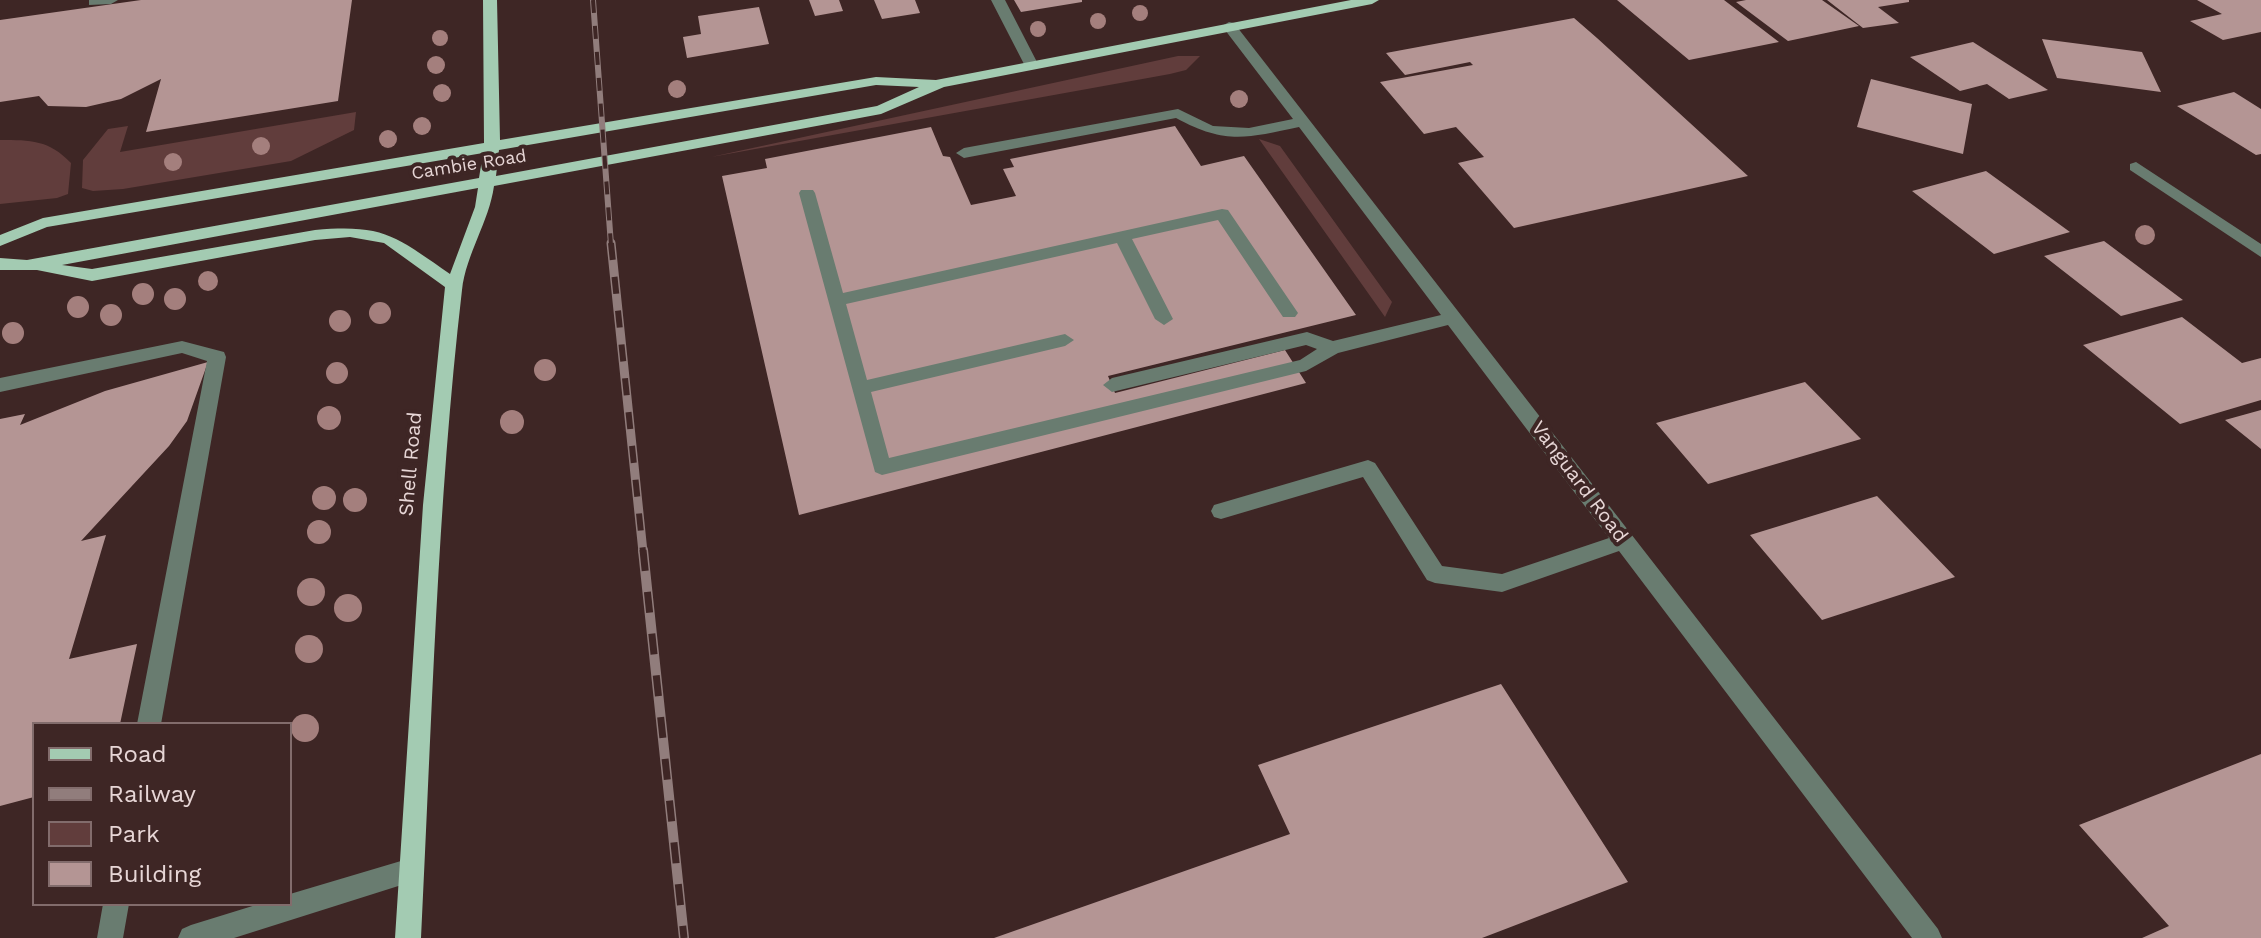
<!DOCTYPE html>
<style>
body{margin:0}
#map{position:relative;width:2261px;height:938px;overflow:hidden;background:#3e2625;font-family:"Work Sans",sans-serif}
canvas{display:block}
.legend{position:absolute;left:32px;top:722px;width:260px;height:184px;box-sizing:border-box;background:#3e2625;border:2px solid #826c6c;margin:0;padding:10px 14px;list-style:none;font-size:24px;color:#e7d6d6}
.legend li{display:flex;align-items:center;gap:16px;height:40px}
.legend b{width:40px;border:2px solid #826c6c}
</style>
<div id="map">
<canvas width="2261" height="938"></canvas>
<ul class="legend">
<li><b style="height:10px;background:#a3cbb2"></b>Road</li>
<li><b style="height:10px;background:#917d7c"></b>Railway</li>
<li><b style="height:22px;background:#613d3c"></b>Park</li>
<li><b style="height:22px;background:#b49594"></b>Building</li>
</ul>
</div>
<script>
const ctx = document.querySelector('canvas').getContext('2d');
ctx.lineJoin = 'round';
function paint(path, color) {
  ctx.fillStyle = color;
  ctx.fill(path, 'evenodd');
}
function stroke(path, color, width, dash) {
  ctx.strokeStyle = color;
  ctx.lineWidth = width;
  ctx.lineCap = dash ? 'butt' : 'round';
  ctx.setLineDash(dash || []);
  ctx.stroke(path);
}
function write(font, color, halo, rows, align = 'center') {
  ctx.font = font + ' "Work Sans",sans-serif';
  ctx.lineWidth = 8;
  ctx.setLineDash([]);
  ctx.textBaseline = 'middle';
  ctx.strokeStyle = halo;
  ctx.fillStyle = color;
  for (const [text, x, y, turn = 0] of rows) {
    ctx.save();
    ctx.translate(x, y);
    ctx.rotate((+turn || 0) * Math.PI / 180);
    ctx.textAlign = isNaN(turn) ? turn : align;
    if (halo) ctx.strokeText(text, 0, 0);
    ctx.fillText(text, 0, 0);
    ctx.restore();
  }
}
const green = new Path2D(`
 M 1178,56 L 1200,56 L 1186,70 L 1170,74 L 711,157 Z
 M 356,112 L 354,130 L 291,161 L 123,189 L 93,191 L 82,188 L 83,160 L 108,129 L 128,126 L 120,152 Z
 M 1259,139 L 1280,146 L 1392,302 L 1385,317 Z
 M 0,140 C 31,140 49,140 71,163 L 68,194 L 57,198 L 0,204 Z`);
const building = new Path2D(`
 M 141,0 L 352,0 L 338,101 L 146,132 L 161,79 L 121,99 L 86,107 L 48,106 L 39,96 L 0,102 L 0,20 Z
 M 809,0 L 839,0 L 843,11 L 815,16 Z
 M 874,0 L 915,0 L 920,13 L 882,19 Z
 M 1014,0 L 1082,0 L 1082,2 L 1021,12 Z
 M 1617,0 L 1724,0 L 1779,42 L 1689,60 Z
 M 1746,0 L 1822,0 L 1859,26 L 1788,41 L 1736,2 Z
 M 1827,0 L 1909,0 L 1909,2 L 1878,7 L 1899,23 L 1863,28 Z
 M 2197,0 L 2261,0 L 2261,32 L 2223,40 L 2190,21 L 2222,14 Z
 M 759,7 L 769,44 L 687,58 L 683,37 L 701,34 L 698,16 Z
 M 1574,18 L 1597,38 L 1748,176 L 1514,228 L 1458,163 L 1484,157 L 1456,127 L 1424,134 L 1380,82 L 1473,65 L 1470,62 L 1405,75 L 1386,53 Z
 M 2042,39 L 2142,52 L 2161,92 L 2057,78 Z
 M 1973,42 L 2048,90 L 2009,99 L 1987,84 L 1960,91 L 1910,57 Z
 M 1871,79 L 1972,104 L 1963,154 L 1857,127 Z
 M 2234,92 L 2261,109 L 2261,154 L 2256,155 L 2177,106 Z
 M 1175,126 L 1201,166 L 1244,156 L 1356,315 L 1108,376 L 1115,393 L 1285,350 L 1306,383 L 799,515 L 722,176 L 767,168 L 765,159 L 931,127 L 943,156 L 950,157 L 971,205 L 1016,196 L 1003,169 L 1014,167 L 1010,159 Z
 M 1986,171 L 2070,232 L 1994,254 L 1912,191 Z
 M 2104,241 L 2183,300 L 2121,316 L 2044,256 Z
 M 2182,317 L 2242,363 L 2261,358 L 2261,400 L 2180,424 L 2083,345 Z
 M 208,362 L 187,421 L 169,446 L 81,541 L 106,535 L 69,659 L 137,644 L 120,724 L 34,724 L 34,797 L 0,806 L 0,419 L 25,414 L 20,425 L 105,391 Z
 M 1805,382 L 1861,439 L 1708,484 L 1656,423 Z
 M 2261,410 L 2261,449 L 2225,420 Z
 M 1877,496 L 1955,577 L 1822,620 L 1750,535 Z
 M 1501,684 L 1628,882 L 1482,938 L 994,938 L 1290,834 L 1258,765 Z
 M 2261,754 L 2261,938 L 2142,938 L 2169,926 L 2079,825 Z`);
const minor = new Path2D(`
 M 89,0 L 118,0 L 111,4 L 89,5 Z
 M 991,0 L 1005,0 L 1038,64 L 1036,67 L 1026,67 L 1024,64 Z
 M 1229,22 L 1234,23 L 1938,929 L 1942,938 L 1912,938 L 1619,551 L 1502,592 L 1435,583 L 1427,580 L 1363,477 L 1221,519 L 1214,517 L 1211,511 L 1214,505 L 1368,460 L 1375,463 L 1442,566 L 1502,574 L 1609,538 L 1448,325 L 1338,353 L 1306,371 L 882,475 L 875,472 L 799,193 L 801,190 L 813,190 L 815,193 L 843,293 L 1222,209 L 1228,210 L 1298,313 L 1295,317 L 1283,317 L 1218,220 L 1132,239 L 1173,319 L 1164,325 L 1155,319 L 1117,243 L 846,304 L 867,380 L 1065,334 L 1074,340 L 1065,346 L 871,392 L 889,458 L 1300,360 L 1317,349 L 1306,345 L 1112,392 L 1103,385 L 1112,378 L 1307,332 L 1333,341 L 1441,315 L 1299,127 C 1246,138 1226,145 1176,118 L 964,158 L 956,153 L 964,148 L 1178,109 L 1213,126 L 1249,128 L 1293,119 L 1222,26 Z
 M 2136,162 L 2261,244 L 2261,257 L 2130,170 L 2130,164 Z
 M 182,341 L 224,352 L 226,357 L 161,724 L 137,724 L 207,361 L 182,353 L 0,392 L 0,378 Z
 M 411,858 L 420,861 L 424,870 L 420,879 L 411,882 L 234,938 L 178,938 L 182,929 L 191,925 L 259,904 L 290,904 L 290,894 Z
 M 103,904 L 129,904 L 123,938 L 97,938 Z`);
const major = new Path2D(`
 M 483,0 L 497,0 L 500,140 L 876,77 L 936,80 L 1351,0 L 1379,0 L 1372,4 L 944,87 L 881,114 L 494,186 C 489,222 466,254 462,290 C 437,505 432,722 421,938 L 395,938 L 423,505 L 445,287 L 384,243 L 350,237 L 315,240 L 92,281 L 37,270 L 0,270 L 0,258 L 27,260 L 479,178 L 483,153 L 47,227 L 0,246 L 0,235 L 43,218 L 484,143 ZM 876,85 L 919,87 L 877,106 L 496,176 L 499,150 ZM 478,188 L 475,207 L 450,274 C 395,236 384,224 315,230 L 92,269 L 62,265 Z`);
const railFar2 = new Path2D(`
 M 593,0 L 611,245`);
const railFar1 = new Path2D(`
 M 611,243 L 643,552`);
const rail = new Path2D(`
 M 643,550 L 684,938`);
const trees = [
 [1140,13,8],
 [1098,21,8],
 [1038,29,8],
 [440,38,8],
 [436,65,9],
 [677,89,9],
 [442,93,9],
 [1239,99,9],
 [422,126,9],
 [388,139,9],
 [261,146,9],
 [173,162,9],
 [2145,235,10],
 [208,281,10],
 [143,294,11],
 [175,299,11],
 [78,307,11],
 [380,313,11],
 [111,315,11],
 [340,321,11],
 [13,333,11],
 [545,370,11],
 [337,373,11],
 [329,418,12],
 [512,422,12],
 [324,498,12],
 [355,500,12],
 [319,532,12],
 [311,592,14],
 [348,608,14],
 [309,649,14],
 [305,728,14]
];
const farStreetnames = [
 ["Cambie Road",469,165,-9]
];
const streetNames = [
 ["Shell Road",411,464,-85],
 ["Vanguard Road",1579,482,53]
];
paint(green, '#613d3c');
paint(building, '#b49594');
paint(minor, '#697c70');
paint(major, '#a3cbb2');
stroke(railFar2, '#917d7c', 6);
stroke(railFar1, '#917d7c', 9);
stroke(rail, '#917d7c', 10);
stroke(railFar2, '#3e2625', 4, [13]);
stroke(railFar1, '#3e2625', 6, [17]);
stroke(rail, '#3e2625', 7, [21]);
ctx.fillStyle = '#a47f7d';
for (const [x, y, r] of trees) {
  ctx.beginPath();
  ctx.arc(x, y, r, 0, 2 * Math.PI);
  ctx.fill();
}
write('18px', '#e7d6d6', '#3e2625', farStreetnames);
write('20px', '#e7d6d6', '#3e2625', streetNames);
</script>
